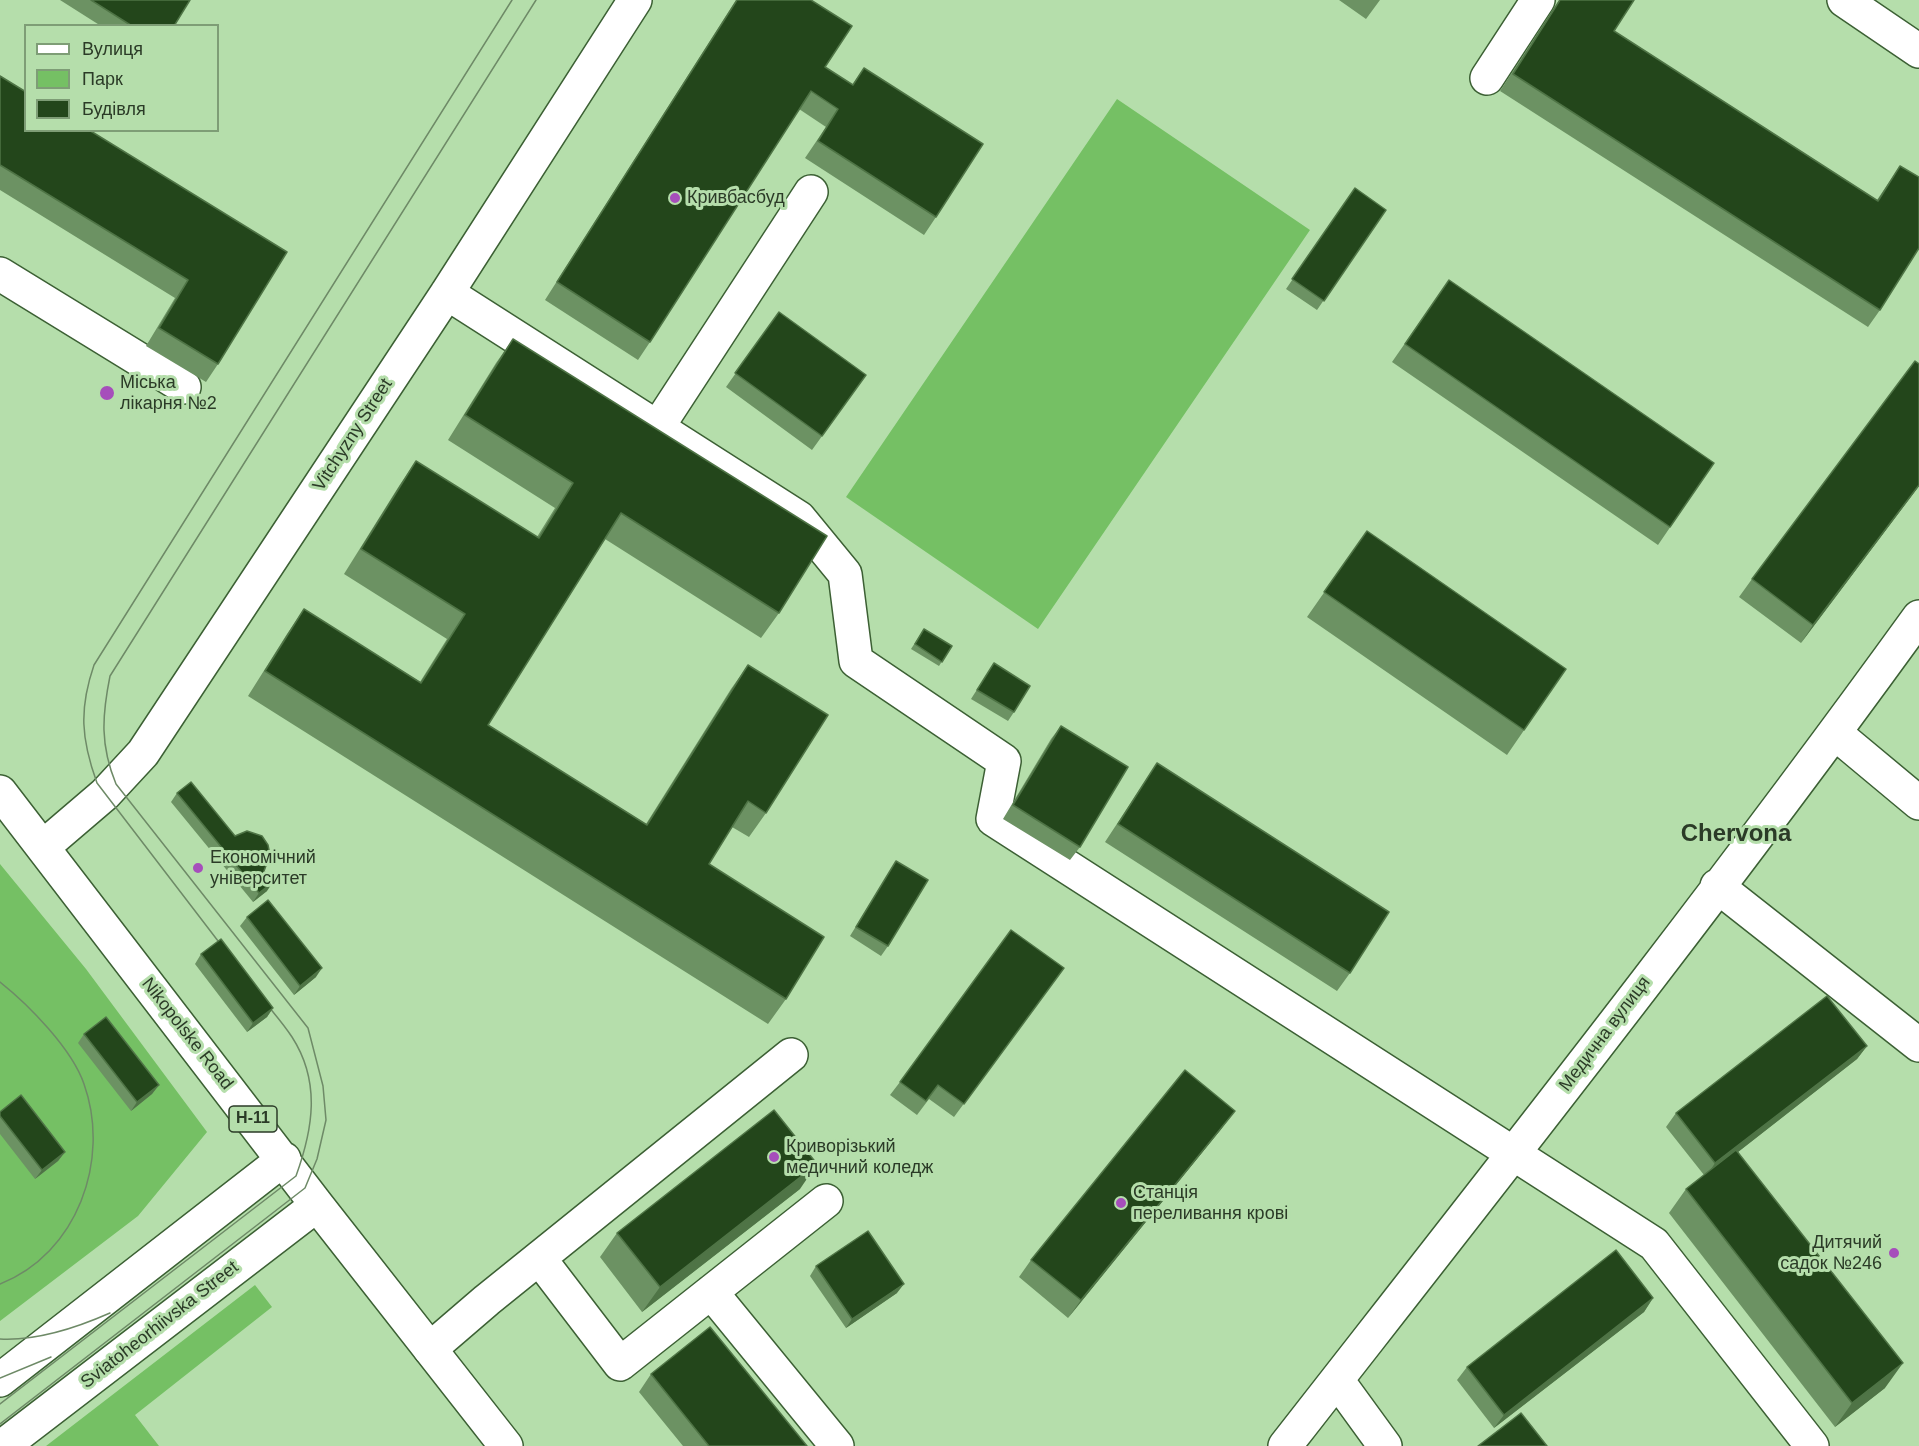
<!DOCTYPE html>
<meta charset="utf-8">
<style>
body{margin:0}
#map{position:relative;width:1919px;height:1446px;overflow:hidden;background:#b5deab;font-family:Helvetica,sans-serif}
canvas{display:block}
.legend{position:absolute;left:24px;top:24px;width:195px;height:108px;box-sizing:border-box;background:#b5deab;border:2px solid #7e9d76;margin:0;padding:8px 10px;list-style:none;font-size:18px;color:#2b3b27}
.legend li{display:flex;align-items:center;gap:12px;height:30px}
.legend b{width:30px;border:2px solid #7e9d76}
</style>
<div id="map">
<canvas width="1919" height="1446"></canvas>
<ul class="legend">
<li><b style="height:8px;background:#fff"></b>Вулиця</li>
<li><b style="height:16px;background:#75c064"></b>Парк</li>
<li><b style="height:16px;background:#23461b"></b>Будівля</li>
</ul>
</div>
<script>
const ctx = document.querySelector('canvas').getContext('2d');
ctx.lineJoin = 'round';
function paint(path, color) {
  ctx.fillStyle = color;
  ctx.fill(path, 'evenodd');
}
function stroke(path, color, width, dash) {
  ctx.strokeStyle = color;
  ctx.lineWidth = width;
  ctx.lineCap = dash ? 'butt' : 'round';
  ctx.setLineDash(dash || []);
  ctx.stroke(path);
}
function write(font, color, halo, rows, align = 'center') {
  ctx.font = font + ' Helvetica,sans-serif';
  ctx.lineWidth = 6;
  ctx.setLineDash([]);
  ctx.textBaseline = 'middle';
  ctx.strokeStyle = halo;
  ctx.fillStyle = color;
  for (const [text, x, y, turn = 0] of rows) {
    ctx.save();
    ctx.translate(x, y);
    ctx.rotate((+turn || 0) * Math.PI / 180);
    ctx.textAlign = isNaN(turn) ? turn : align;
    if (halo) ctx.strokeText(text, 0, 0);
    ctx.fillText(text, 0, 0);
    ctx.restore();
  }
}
const green = new Path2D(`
 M 1117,99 L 1310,230 L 1038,629 L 846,497 Z
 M 0,864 L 86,969 L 207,1132 L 138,1216 L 0,1321 Z
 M 255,1285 L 272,1307 L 135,1415 L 159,1446 L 46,1446 Z`);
const minor = new Path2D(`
 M 1844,0 L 1919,51
 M 1487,78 L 1538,0
 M 0,274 L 184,387
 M 447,293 L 799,518 L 845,574 L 856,661 L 1004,761 L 993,819 L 1654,1244 L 1812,1446
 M 657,428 L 811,192
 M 1835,733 L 1919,803
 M 43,847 L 105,794 L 143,753 L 447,293 L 635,0
 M 1717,886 L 1919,1045
 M 539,1258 L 620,1364 L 826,1201
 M 711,1292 L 837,1446
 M 430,1349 L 487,1300 L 791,1055
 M 1337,1380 L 1385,1446
 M 1285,1446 C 1499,1172 1715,899 1919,617`);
const major = new Path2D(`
 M 0,792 L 317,1205 L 506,1446
 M 0,1380 L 284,1159
 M 3,1446 L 317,1205`);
const tram = new Path2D(`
 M 228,954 L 97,783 C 81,739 79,709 94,665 L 512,0
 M 0,982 C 29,1005 72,1049 84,1084 C 111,1160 77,1254 0,1284
 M 0,1339 C 37,1341 76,1328 110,1313
 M 0,1378 L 51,1357
 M 0,1404 L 296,1176 C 313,1129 321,1082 292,1037 C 283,1023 271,1010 261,997
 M 0,1424 L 305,1188 L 317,1159 L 326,1120 L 323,1086 L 308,1028 L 116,784 C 100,745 102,716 110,676 L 536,0`);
const wall = new Path2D(`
 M 60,0 L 190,0 L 174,26 L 101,26 Z
 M 736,0 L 811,0 L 825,67 L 852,85 L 864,68 L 936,217 L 924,235 L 805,158 L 826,127 L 799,109 L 650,342 L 638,360 L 545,300 Z
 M 1339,0 L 1380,0 L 1366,19 Z
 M 1559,0 L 1634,0 L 1614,31 L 1877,200 L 1900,166 L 1880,310 L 1868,327 L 1500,91 Z
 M 0,76 L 287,252 L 218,364 L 206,382 L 146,346 L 175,298 L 0,190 Z
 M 1355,188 L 1386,210 L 1317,310 L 1286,289 Z
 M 1449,280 L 1714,463 L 1658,545 L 1392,362 Z
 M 779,312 L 866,375 L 812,450 L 726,387 Z
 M 513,339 L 779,613 L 761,638 L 605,539 L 488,725 L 646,824 L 731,689 L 748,665 L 766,813 L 749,837 L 732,827 L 709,864 L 786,999 L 768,1024 L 248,696 L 287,634 L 304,609 L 420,682 L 447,639 L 344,574 L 399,486 L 416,461 L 537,537 L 555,508 L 448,440 L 496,363 Z
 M 1919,486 L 1801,643 L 1739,597 L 1752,579 Z
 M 1367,531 L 1566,669 L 1507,755 L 1307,617 Z
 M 924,629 L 952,646 L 939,666 L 911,649 Z
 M 994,663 L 1014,712 L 1008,721 L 971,699 Z
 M 1061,726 L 1080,847 L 1070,860 L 1003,819 L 1051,739 Z
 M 1157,763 L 1350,973 L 1337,991 L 1105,842 Z
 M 177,793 L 264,871 L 267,891 L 253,902 L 171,802 Z
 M 896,861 L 888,946 L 881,956 L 850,936 Z
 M 247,917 L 316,977 L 294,995 L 240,926 Z
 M 201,954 L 273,1008 L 267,1017 L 247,1032 L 195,964 Z
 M 1064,968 L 954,1117 L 929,1099 L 917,1115 L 890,1095 L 900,1082 Z
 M 84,1034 L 159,1085 L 152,1094 L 131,1111 L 78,1043 Z
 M 1867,1046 L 1857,1059 L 1738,1152 L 1885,1388 L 1835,1427 L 1669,1213 L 1686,1189 L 1704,1175 L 1666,1127 L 1676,1113 Z
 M 0,1112 L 65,1152 L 58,1161 L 35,1179 L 0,1134 Z
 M 1222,1128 L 1068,1318 L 1019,1277 L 1031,1260 Z
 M 800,1189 L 642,1312 L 600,1257 L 617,1233 Z
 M 816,1266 L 897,1293 L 846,1328 L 810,1276 Z
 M 1653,1298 L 1644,1312 L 1494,1428 L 1457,1380 L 1467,1367 Z
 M 651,1374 L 807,1446 L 683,1446 L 639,1392 Z`);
const shadedWall = new Path2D(`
 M 1919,485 L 1919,486 L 1801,643 L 1813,625 Z
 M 273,882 L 267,891 L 253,902 L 259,893 Z
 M 322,968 L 316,977 L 294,995 L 300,986 Z
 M 273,1008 L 267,1017 L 247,1032 L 253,1023 Z
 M 1867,1046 L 1857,1059 L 1706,1177 L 1715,1163 Z
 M 159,1085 L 152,1094 L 131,1111 L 137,1102 Z
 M 1235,1111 L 1222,1128 L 1068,1318 L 1081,1300 Z
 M 65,1152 L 58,1161 L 35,1179 L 42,1170 Z
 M 817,1164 L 800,1189 L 642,1312 L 660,1287 Z
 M 904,1284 L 897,1293 L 846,1328 L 852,1319 Z
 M 1653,1298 L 1644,1312 L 1494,1428 L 1504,1415 Z
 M 1903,1363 L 1885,1388 L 1835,1427 L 1852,1403 Z`);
const building = new Path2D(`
 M 91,0 L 190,0 L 174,26 L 132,26 Z
 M 737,0 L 811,0 L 852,26 L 825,67 L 853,85 L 864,68 L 983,144 L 936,217 L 818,141 L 838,109 L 811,91 L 650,342 L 557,282 Z
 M 1560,0 L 1634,0 L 1614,31 L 1878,201 L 1900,166 L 1919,177 L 1919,248 L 1880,310 L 1513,74 Z
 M 0,76 L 26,92 L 26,130 L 89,130 L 287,252 L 218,364 L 159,328 L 188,280 L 0,165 Z
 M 1355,188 L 1386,210 L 1324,301 L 1292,279 Z
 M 1449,280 L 1714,463 L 1670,527 L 1405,344 Z
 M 779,312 L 866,375 L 822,436 L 735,373 Z
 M 513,339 L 827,536 L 779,613 L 621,513 L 488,725 L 647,825 L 748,665 L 828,715 L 766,813 L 748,801 L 709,864 L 824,937 L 786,999 L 265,671 L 304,609 L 421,683 L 465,614 L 361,549 L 416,461 L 539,538 L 573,483 L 465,415 Z
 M 1915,361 L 1919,364 L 1919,485 L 1813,625 L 1752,579 Z
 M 1367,531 L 1566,669 L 1524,730 L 1324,592 Z
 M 924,629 L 952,646 L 942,662 L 915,644 Z
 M 994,663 L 1030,686 L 1014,712 L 977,690 Z
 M 1061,726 L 1128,767 L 1080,847 L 1013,805 Z
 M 1157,763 L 1389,912 L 1350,973 L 1118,824 Z
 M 191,782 L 235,836 L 247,831 L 262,836 L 268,845 L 270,855 L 264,871 L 273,882 L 259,893 L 177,793 Z
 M 896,861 L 928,880 L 888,946 L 856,927 Z
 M 268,900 L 322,968 L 300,986 L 247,917 Z
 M 1011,930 L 1064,968 L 964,1104 L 938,1085 L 926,1101 L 900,1082 Z
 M 221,939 L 273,1008 L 253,1023 L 201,954 Z
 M 1827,996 L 1867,1046 L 1715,1163 L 1676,1113 Z
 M 106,1017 L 159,1085 L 137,1102 L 84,1034 Z
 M 1185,1070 L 1235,1111 L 1081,1300 L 1031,1260 Z
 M 21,1095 L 65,1152 L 42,1170 L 0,1116 L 0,1112 Z
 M 774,1110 L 817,1164 L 660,1287 L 617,1233 Z
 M 1736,1150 L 1903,1363 L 1852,1403 L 1686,1189 Z
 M 868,1231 L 904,1284 L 852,1319 L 816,1266 Z
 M 1616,1250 L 1653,1298 L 1504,1415 L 1467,1367 Z
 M 710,1327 L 807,1446 L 709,1446 L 651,1374 Z
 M 1521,1413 L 1547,1446 L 1478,1446 Z`);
const markers = [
 [675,198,6,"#a64ebb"],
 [107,393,8,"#a64ebb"],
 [198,868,6,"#a64ebb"],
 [774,1157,6,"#a64ebb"],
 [1121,1203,6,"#a64ebb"],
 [1894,1253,6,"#a64ebb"]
];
const shields = [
 [253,1119,48]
];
const shieldNames = [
 ["Н-11",253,1119]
];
const poiNames = [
 ["Кривбасбуд",687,198],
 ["Міська",120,383],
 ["лікарня №2",120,404],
 ["Економічний",210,858],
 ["університет",210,879],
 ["Криворізький",786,1147],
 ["медичний коледж",786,1168],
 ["Станція",1133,1193],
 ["переливання крові",1133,1214],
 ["Дитячий",1882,1243,"right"],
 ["садок №246",1882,1264,"right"]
];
const streetNames = [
 ["Vitchyzny Street",353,435,-57],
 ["Nikopolske Road",187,1034,52],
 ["Медична вулиця",1605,1034,-53],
 ["Sviatoheorhiivska Street",160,1325,-38]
];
const districtNames = [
 ["Chervona",1736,834]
];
paint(green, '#75c064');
stroke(minor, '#3c6034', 36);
stroke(major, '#3c6034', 36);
stroke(minor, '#fff', 33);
stroke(major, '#fff', 33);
stroke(tram, '#6e8a67', 1.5);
paint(wall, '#6c9263');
paint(shadedWall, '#4f7446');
paint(building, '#23461b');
stroke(building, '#4f7446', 1.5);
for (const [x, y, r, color] of markers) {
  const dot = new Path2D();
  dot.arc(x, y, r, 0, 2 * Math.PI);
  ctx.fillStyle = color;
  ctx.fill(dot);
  stroke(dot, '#b5deab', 2);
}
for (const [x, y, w] of shields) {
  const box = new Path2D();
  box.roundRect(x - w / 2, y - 13, w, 26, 4.5);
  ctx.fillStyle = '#b5deab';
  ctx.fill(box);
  stroke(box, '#2b3b27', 1.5);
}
write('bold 16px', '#2b3b27', null, shieldNames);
write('18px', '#2b3b27', '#b5deab', poiNames, 'left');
write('18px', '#2b3b27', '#b5deab', streetNames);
write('bold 24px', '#2b3b27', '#b5deab', districtNames);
</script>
